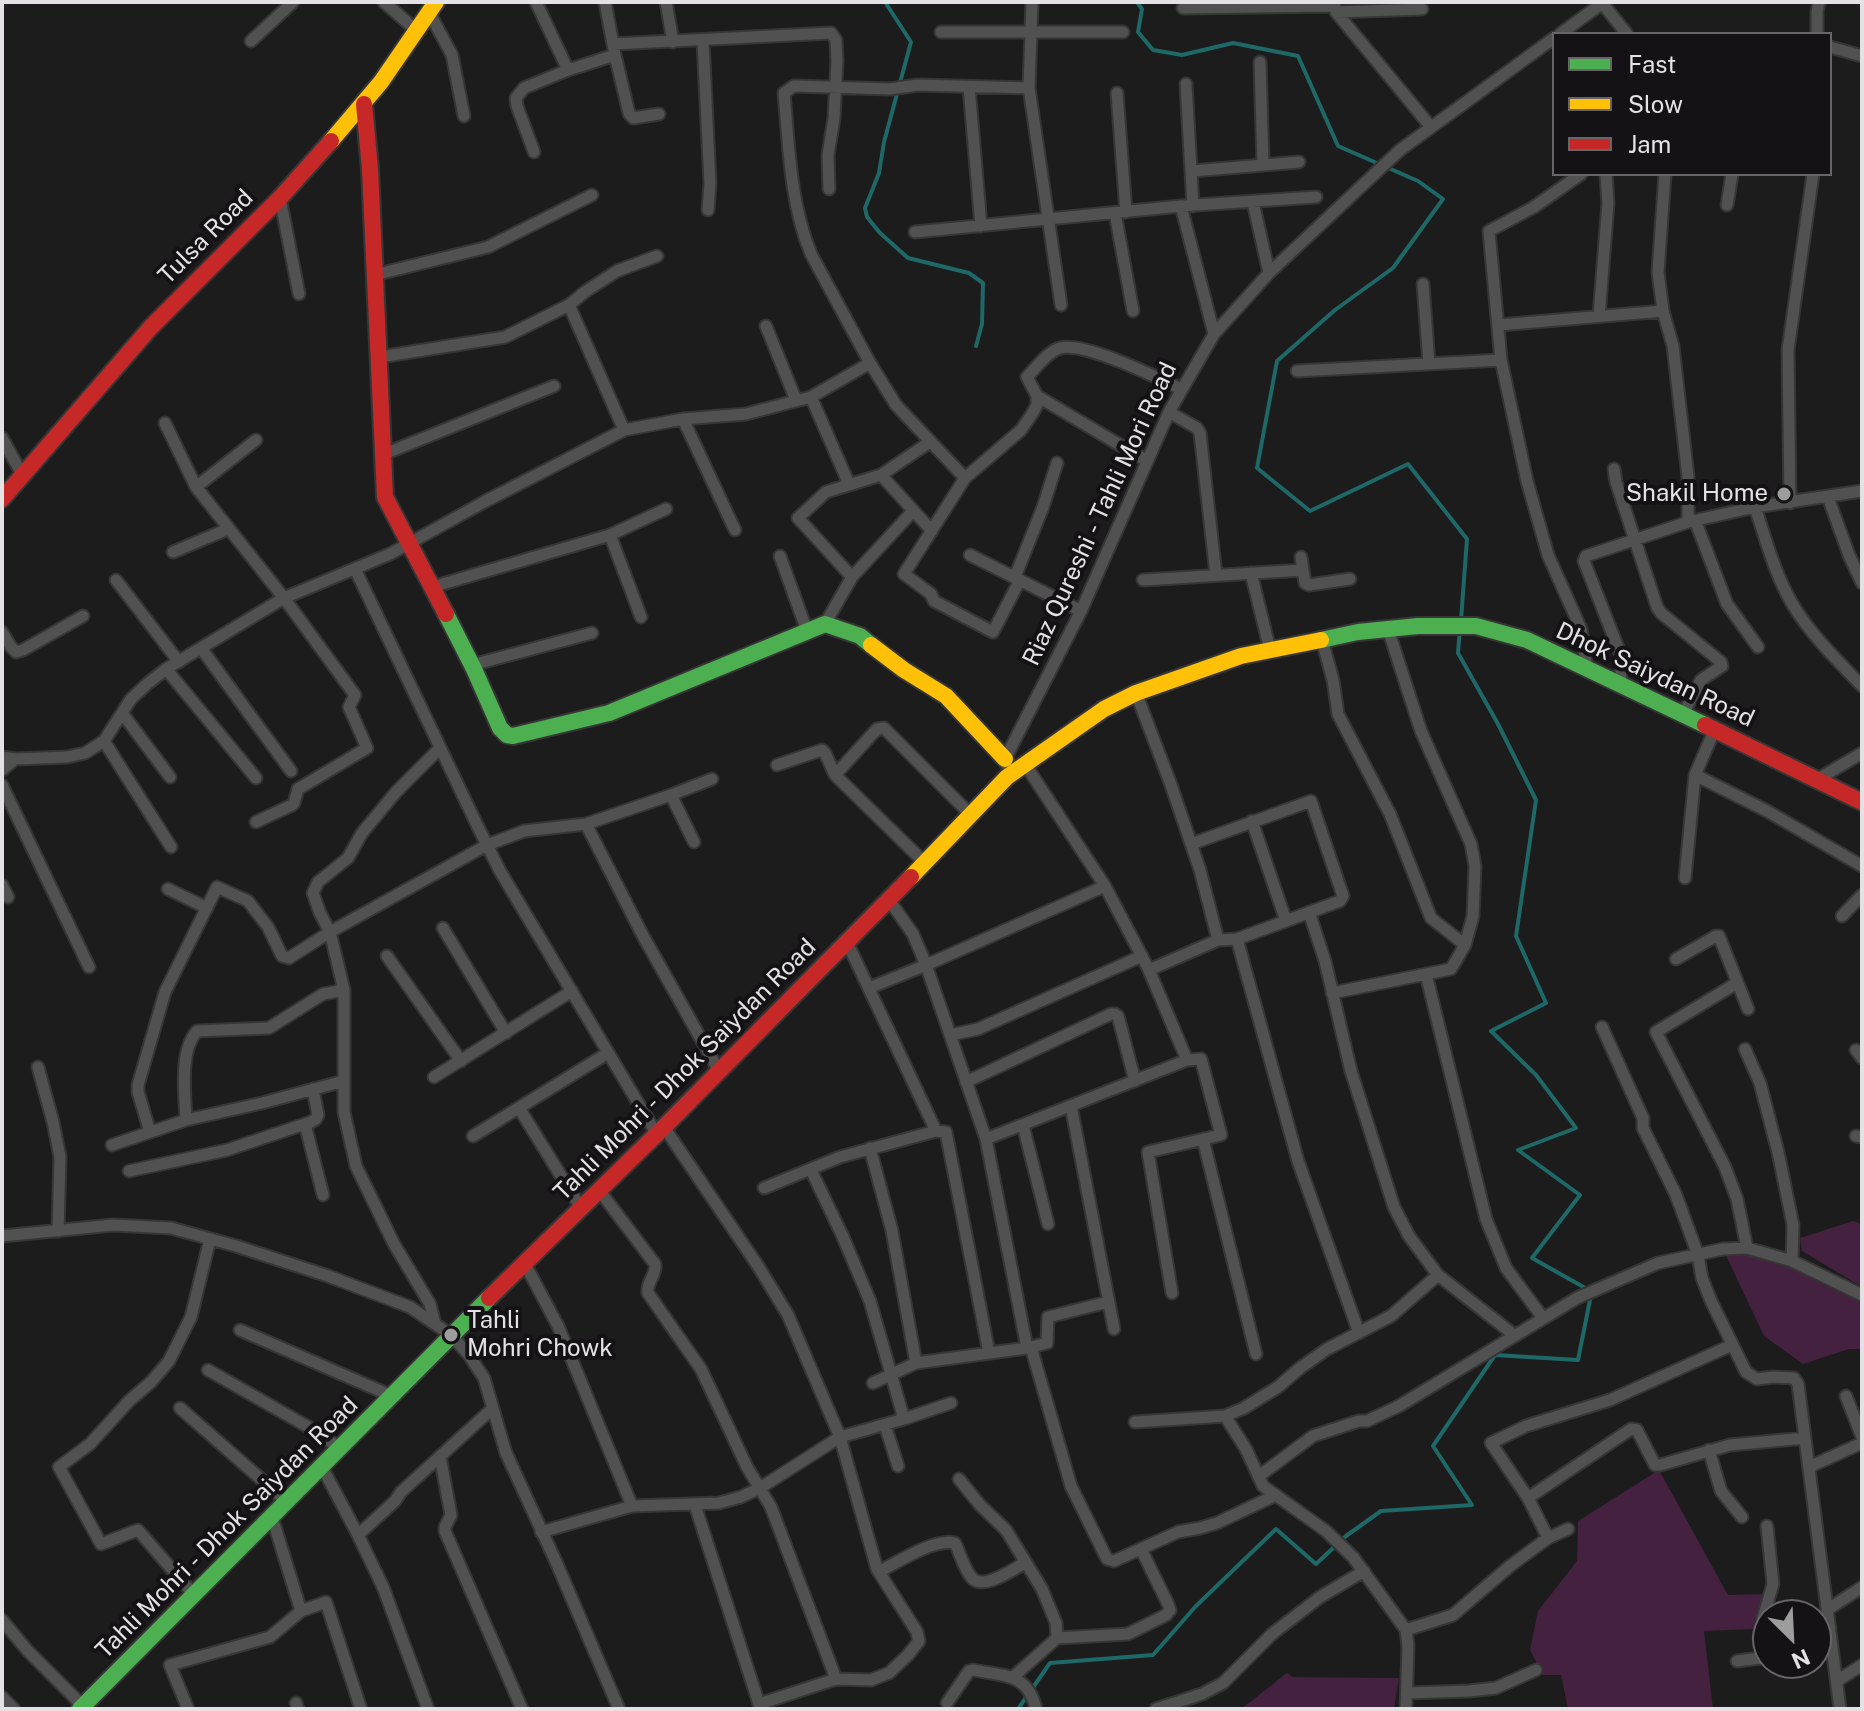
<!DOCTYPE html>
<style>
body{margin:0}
#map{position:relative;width:1864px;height:1711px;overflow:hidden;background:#1c1c1c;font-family:"Public Sans",sans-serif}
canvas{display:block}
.frame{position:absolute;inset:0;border:4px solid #e4e2e4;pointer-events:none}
.legend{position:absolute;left:1552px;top:32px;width:280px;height:144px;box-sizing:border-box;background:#141214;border:2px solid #676567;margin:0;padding:10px 14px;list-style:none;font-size:24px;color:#e4e2e4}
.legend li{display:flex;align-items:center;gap:16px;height:40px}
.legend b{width:40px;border:2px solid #676567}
.north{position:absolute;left:1752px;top:1599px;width:80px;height:80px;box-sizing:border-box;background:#141214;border:2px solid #676567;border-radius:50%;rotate:156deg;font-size:22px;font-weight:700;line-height:32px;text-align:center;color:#e4e2e4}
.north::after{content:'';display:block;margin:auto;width:28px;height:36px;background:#9e9d9e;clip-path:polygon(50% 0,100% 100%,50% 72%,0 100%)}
</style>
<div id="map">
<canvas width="1864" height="1711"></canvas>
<div class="frame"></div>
<ul class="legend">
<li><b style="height:10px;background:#4caf50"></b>Fast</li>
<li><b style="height:10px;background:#ffc107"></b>Slow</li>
<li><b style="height:10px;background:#c62828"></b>Jam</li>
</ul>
<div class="north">N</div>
</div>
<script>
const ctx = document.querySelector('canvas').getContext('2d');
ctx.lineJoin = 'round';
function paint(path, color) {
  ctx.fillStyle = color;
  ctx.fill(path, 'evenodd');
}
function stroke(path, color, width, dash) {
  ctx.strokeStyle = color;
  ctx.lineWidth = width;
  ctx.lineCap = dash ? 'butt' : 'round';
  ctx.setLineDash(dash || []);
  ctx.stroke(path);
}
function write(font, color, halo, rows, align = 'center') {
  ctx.font = font + ' "Public Sans",sans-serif';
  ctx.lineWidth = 8;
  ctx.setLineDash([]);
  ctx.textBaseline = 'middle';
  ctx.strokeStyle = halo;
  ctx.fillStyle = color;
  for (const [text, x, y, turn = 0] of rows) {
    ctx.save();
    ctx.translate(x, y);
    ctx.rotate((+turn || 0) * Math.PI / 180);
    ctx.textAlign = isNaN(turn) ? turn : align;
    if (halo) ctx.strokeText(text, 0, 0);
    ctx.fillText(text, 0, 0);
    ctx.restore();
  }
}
const green = new Path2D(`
 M 1853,1221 L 1862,1224 L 1862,1287 L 1802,1251 L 1800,1238 Z
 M 1723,1249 L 1781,1260 L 1862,1299 L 1862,1349 L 1849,1349 L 1803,1364 L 1764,1336 Z
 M 1659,1470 L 1728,1595 L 1765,1594 L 1754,1629 L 1704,1631 L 1713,1709 L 1568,1709 L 1561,1675 L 1543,1675 L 1530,1650 L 1538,1611 L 1577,1561 L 1578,1521 Z
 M 1287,1673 L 1293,1677 L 1399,1678 L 1394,1709 L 1241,1709 Z`);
const stream = new Path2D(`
 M 885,2 L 911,42 L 884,142 L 879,173 L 865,208 L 867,217 L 880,233 L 908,258 L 969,273 L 983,283 L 982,324 L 976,346
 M 1137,2 L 1142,9 L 1138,32 L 1153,50 L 1182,55 L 1233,43 L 1298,56 L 1338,146 L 1418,181 L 1443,199 L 1393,268 L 1335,310 L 1277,361 L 1257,468 L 1310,511 L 1408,464 L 1467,539 L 1461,620
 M 1460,628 L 1458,653 L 1498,724 L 1536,800 L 1516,936 L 1546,1003 L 1491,1031 L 1536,1075 L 1576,1128 L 1518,1150 L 1580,1195 L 1532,1258 L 1587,1289
 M 1018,1709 L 1050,1663 L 1153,1655 L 1196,1606 L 1276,1529 L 1316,1564 L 1346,1536 L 1381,1511 L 1472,1505 L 1433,1446 L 1495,1355 L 1578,1360 L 1591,1295`);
const street = new Path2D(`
 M 384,2 L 416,30
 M 536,2 L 568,70
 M 666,2 L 673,42
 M 1032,2 L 1029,88 L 1061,305
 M 1334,2 L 1336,12 L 1431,127
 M 1602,3 L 1627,34
 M 1183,8 L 1334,6
 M 429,12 L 452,55 L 464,116
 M 1336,12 L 1422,9
 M 941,32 L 1123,32
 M 1560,34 L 1604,2
 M 1817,34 L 1817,12 L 1819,2
 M 251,41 L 293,2
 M 703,41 L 710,183 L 708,210
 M 613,44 L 831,33 L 836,40 L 837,61 L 834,118 L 828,155 L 829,189
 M 1830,47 L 1862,56
 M 615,55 L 629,113 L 633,118 L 659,114
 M 1260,62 L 1263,165
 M 1186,84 L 1193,206
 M 969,87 L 981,226
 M 1117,93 L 1126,212
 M 534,152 L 517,106 L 516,98 L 524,88 L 568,70 L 615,55 L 605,2
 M 1192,171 L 1299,162
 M 1581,174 L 1534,207 L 1489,231 L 1501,360 L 1527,481 L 1548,555 L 1581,629 L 1587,669
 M 1665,174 L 1658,272 L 1663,311 L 1673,346 L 1688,477 L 1688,522
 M 280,198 L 299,294
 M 1253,202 L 1269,273
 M 1727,205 L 1732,174
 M 1181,206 L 1214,334
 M 1115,213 L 1133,311
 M 915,232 L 1181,206 L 1316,197
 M 374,275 L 488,247 L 592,195
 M 1423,284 L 1429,364
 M 569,305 L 624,430
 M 1599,316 L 1608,203 L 1606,174
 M 1499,325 L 1663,311
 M 766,326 L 796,400
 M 380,357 L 505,337 L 569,305 L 586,291 L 617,271 L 657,256
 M 1297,371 L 1501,360
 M 1037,396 L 1147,461
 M 811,397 L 849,484
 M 1169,412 L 1197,428 L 1200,433 L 1216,575
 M 683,419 L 735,530
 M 165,423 L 196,487 L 284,598 L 355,695 L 349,707 L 367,748 L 298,789 L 294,803 L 292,805 L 256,822
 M 2,438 L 23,476
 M 384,454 L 554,386
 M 1614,469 L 1616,482 L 1657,607 L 1661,613 L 1721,662 L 1722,666 L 1701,680 L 1683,714
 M 881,475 L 932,531
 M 965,478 L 896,405 L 870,363 L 811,254 C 790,203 789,147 784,93 L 794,86 L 890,89 L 918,85 L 1029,88
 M 196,487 L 256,440
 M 1828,497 L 1849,555 L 1862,583
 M 1790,503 L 1788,350 L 1813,174
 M 1755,507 C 1766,540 1775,575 1793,605 C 1811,635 1838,661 1862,686
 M 1695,520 L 1727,604 L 1758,647
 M 610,535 L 641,617
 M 173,552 L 228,529
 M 970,555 L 1081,611
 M 780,556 L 807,631
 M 1301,557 L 1305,583 L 1309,585 L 1350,579
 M 355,569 L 479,829 L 500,871 L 656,1133
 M 1251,573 L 1270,650
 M 852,577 L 798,518 L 826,492 L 881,475 L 930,442
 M 1015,577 L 1043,507 L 1057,463
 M 116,580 L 179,662
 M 1020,580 L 993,632 L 934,601 L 931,594 L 904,574 L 965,478 L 1021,430 L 1032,414 L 1037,405 L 1037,396 L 1027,377 C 1036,368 1047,352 1060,348 C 1086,342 1156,377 1181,389
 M 1143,580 L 1303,570
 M 432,587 L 610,535 L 666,509
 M 825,624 L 852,577 L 913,511
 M 2,632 L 11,647 L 16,652 L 23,650 L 83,616
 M 1322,640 L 1333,680 L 1338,714 L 1390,814 L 1431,918 L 1465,945
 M 201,648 L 291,771
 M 472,665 L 592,633
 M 166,669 L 256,778
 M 1620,685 L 1622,658 L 1584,561 L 1586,556 L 1688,522 L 1755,507 L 1862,491
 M 1136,693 L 1170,782 L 1200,870 L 1218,940
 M 122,713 L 170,777
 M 104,741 L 171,847
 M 2,757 L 15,759 L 67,757 L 85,753 L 104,741 L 131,699 L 147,684 L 166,669 L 284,598 L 390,554 L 484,502 L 624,430 L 683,419 L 746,414 L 811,397 L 870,363
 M 1006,764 L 1005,759 L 1081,611 L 1169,412 L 1214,334 L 1269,273 L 1400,150 L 1554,38
 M 1025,764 L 1105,886 L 1149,970 L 1187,1060
 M 777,765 L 822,750 L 825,753 L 835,775 L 925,863
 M 2,770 L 15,759
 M 835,775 L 877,729 L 884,728 L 971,815
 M 1695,775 L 1767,811 L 1862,866
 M 1818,779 L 1862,753
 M 2,785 L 89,967
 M 671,795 L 694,842
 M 1252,821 L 1286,921
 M 586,824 L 642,934 L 719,1071
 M 1685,878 L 1695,775 L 1715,729
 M 2,885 L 8,897
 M 168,889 L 207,908
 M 889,900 L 913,934 L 926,965 L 986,1139 L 1027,1348
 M 1309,912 L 1325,961 L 1351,1071 L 1394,1207 L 1409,1236 L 1438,1275 L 1514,1335
 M 1842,916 L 1862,895
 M 443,928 L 506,1033
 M 1237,939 L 1298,1161 L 1359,1333
 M 847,942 L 936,1131
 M 387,956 L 461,1061
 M 1676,959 L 1716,936 L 1719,936 L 1748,1009
 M 1149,970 L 1218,940 L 1237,939 L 1340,901 L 1343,896 L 1311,801 L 1191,844
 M 1426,974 L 1486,1219 L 1506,1268 L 1543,1318
 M 1737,983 L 1656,1032 L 1725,1167 L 1737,1199 L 1747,1248
 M 869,988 L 926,965 L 1105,886
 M 1332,993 L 1451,969 L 1465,945 L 1473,916 L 1475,866 L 1471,844 L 1421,731 L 1388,629
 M 1602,1027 L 1643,1118 L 1643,1128 L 1676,1195 L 1698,1255 L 1702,1278 L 1711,1301 L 1746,1372 L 1757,1379 L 1773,1377 L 1794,1378 L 1798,1384 L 1840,1709
 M 950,1035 L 978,1029 L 1142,956
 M 1745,1049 L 1760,1083 L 1778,1152 L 1793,1225 L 1792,1261
 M 1856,1050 L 1862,1058
 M 38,1067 L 53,1122 L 60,1157 L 58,1231
 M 434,1077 L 572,991
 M 966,1082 L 1111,1014 L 1115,1014 L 1118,1016 L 1135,1081
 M 1071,1106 L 1114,1329
 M 519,1108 L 581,1208
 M 186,1120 C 185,1094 179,1051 197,1031 L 269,1028 L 323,994 L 344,990
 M 305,1124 L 323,1195
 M 1023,1125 L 1048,1224
 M 664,1127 L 758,1266 L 788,1315 L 840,1437 L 877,1569 L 917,1632 L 919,1641 L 908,1655 L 889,1673 L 871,1680 L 836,1679 L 759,1704 L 695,1505
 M 150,1132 L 138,1092 L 138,1085 L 165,992 L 217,887 L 248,901 L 268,927 L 282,956 L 289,958 L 330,932 L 487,845 L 524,831 L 586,824 L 671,795 L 712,779
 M 473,1136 L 608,1053
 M 1856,1136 L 1862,1137
 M 986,1139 L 1187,1060 L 1201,1059 L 1221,1135 L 1148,1152 L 1172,1293
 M 1203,1139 L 1256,1354
 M 112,1145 L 186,1120 L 262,1103 L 344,1081
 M 870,1148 L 892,1231 L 916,1363
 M 129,1171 L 227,1150 L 311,1122 L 316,1119 L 318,1115 L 313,1089
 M 764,1188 L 840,1157 L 936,1131 L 946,1132 L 989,1353
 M 599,1190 L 655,1264 C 657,1275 646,1282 648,1293 L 701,1369 L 747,1467 L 771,1507 L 836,1679
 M 2,1236 L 113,1225 L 171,1228 L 236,1246 L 328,1276 L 410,1307 L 451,1335 L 469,1355 L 484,1378 L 506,1453 L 557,1564 L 619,1709
 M 525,1264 L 558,1326 L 632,1506
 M 435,1324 L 430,1304 L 394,1244 L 356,1166 L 344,1112 L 344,990 L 330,932 L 320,913 L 313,893 L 318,882 L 348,858 L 362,833 L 396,792 L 440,748
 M 240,1330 L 392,1396
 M 1031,1347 L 1071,1486 L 1107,1559 L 1114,1561 L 1178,1532 L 1200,1528 L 1217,1523 L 1276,1495
 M 208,1370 L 310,1428 L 340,1448
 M 873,1383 L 916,1363 L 1027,1348 L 1047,1343 L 1048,1317 L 1108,1302
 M 1846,1396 L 1862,1437
 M 180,1408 L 287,1502
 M 1225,1416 L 1246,1449 L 1263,1486 L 1326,1531 L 1353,1557 L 1406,1630 L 1408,1646 L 1406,1709
 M 904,1419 L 951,1403
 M 1135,1422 L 1225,1416 L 1244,1408 L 1278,1387 L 1300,1368 L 1327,1349 L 1391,1316 L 1438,1275
 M 885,1425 L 898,1466
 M 1709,1450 L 1721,1491 L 1742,1517
 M 440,1456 L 451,1515 L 445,1527 L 445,1531 L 522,1709
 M 322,1467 L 358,1535 L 383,1587 L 428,1709
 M 1809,1467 L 1862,1443
 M 1259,1476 L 1313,1436 L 1359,1421 L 1367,1421 L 1399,1406 L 1577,1298 L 1658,1263 L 1723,1249 L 1747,1248 L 1792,1261 L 1862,1295
 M 959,1479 L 980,1505 L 1006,1530 L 1042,1589 L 1056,1623 L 1057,1638 L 1013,1677
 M 1528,1498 L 1631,1429 L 1637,1430 L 1655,1465 L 1660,1465 L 1730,1445 L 1805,1438
 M 272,1517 L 301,1611 L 326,1602 L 361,1709
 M 1767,1526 L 1773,1584 L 1763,1618 L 1765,1625 L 1768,1627
 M 541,1532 L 632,1506 L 719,1503 L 741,1497 L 760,1488 L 840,1437 L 904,1419 L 870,1301 L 843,1237 L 811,1170
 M 358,1535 L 395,1501 L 401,1492 L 493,1408
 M 1548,1538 L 1528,1498 L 1491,1443 L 1526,1426 L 1610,1400 L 1732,1345
 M 879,1572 C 897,1562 935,1538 955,1543 C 960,1553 964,1569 972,1578 C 984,1591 1013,1569 1025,1563
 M 194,1595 L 138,1530 L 101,1544 L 59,1467 L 90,1444 L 129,1401 L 151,1382 L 169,1361 L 191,1317 L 210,1239
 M 1827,1610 L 1862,1587
 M 2,1620 L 27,1650 L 83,1706
 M 1816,1628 L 1830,1628
 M 1406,1630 L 1453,1615 L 1510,1566 L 1548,1538 L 1568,1529
 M 1057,1638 L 1128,1634 L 1166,1615 L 1170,1610 L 1168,1604 L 1141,1549
 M 1816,1652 L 1832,1650
 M 1737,1661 L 1768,1657
 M 1837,1681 L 1862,1665
 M 1407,1693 L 1469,1691 L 1496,1688 L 1536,1670
 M 2,1697 L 14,1709
 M 296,1703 L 298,1709
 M 947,1703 L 969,1671 L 973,1670 C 1004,1676 1028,1673 1036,1709
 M 188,1709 L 170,1665 L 270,1637 L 301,1611
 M 1156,1709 L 1202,1694 L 1223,1683 L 1272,1634 L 1320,1597 L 1364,1571`);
const fast = new Path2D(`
 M 446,614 L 474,669 L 500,728 L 507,735 L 513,736 L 609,713 L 825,624 L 860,636 L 871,645
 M 1321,640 L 1358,632 L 1418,626 L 1476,626 L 1527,640 L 1705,725
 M 80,1709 L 489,1298`);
const slow = new Path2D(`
 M 331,141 L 381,82 L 436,2
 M 871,645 L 904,670 L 946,696 L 1005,759
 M 911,877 L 1007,777 L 1104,709 L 1136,693 L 1241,656 L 1321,640`);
const jam = new Path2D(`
 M 364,104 L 370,169 L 385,497 L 446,614
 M 2,499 L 151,327 L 280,198 L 331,141
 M 1705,725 L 1862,802
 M 489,1298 L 664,1127 L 911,877`);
const markers = [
 [1784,494,8,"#9e9d9e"],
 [451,1335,8,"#9e9d9e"]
];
const streetNames = [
 ["Tulsa Road",206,237,-45],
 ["Riaz Qureshi - Tahli Mori Road",1100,514,-65],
 ["Dhok Saiydan Road",1655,675,25],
 ["Tahli Mohri - Dhok Saiydan Road",685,1070,-45],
 ["Tahli Mohri - Dhok Saiydan Road",227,1528,-45]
];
const poiNames = [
 ["Shakil Home",1768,494],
 ["Tahli",467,1321,"left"],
 ["Mohri Chowk",467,1349,"left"]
];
paint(green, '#43213f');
stroke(stream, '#1e6868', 4);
stroke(street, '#363636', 15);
stroke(fast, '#363636', 20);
stroke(slow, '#363636', 20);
stroke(jam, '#363636', 20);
stroke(street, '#515151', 11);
stroke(fast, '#4caf50', 16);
stroke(slow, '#ffc107', 16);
stroke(jam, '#c62828', 16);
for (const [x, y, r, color] of markers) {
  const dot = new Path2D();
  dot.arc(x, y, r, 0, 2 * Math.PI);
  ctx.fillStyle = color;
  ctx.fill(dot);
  stroke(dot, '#141214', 3);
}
write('24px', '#e4e2e4', '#141214', streetNames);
write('24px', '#e4e2e4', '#141214', poiNames, 'right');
</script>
